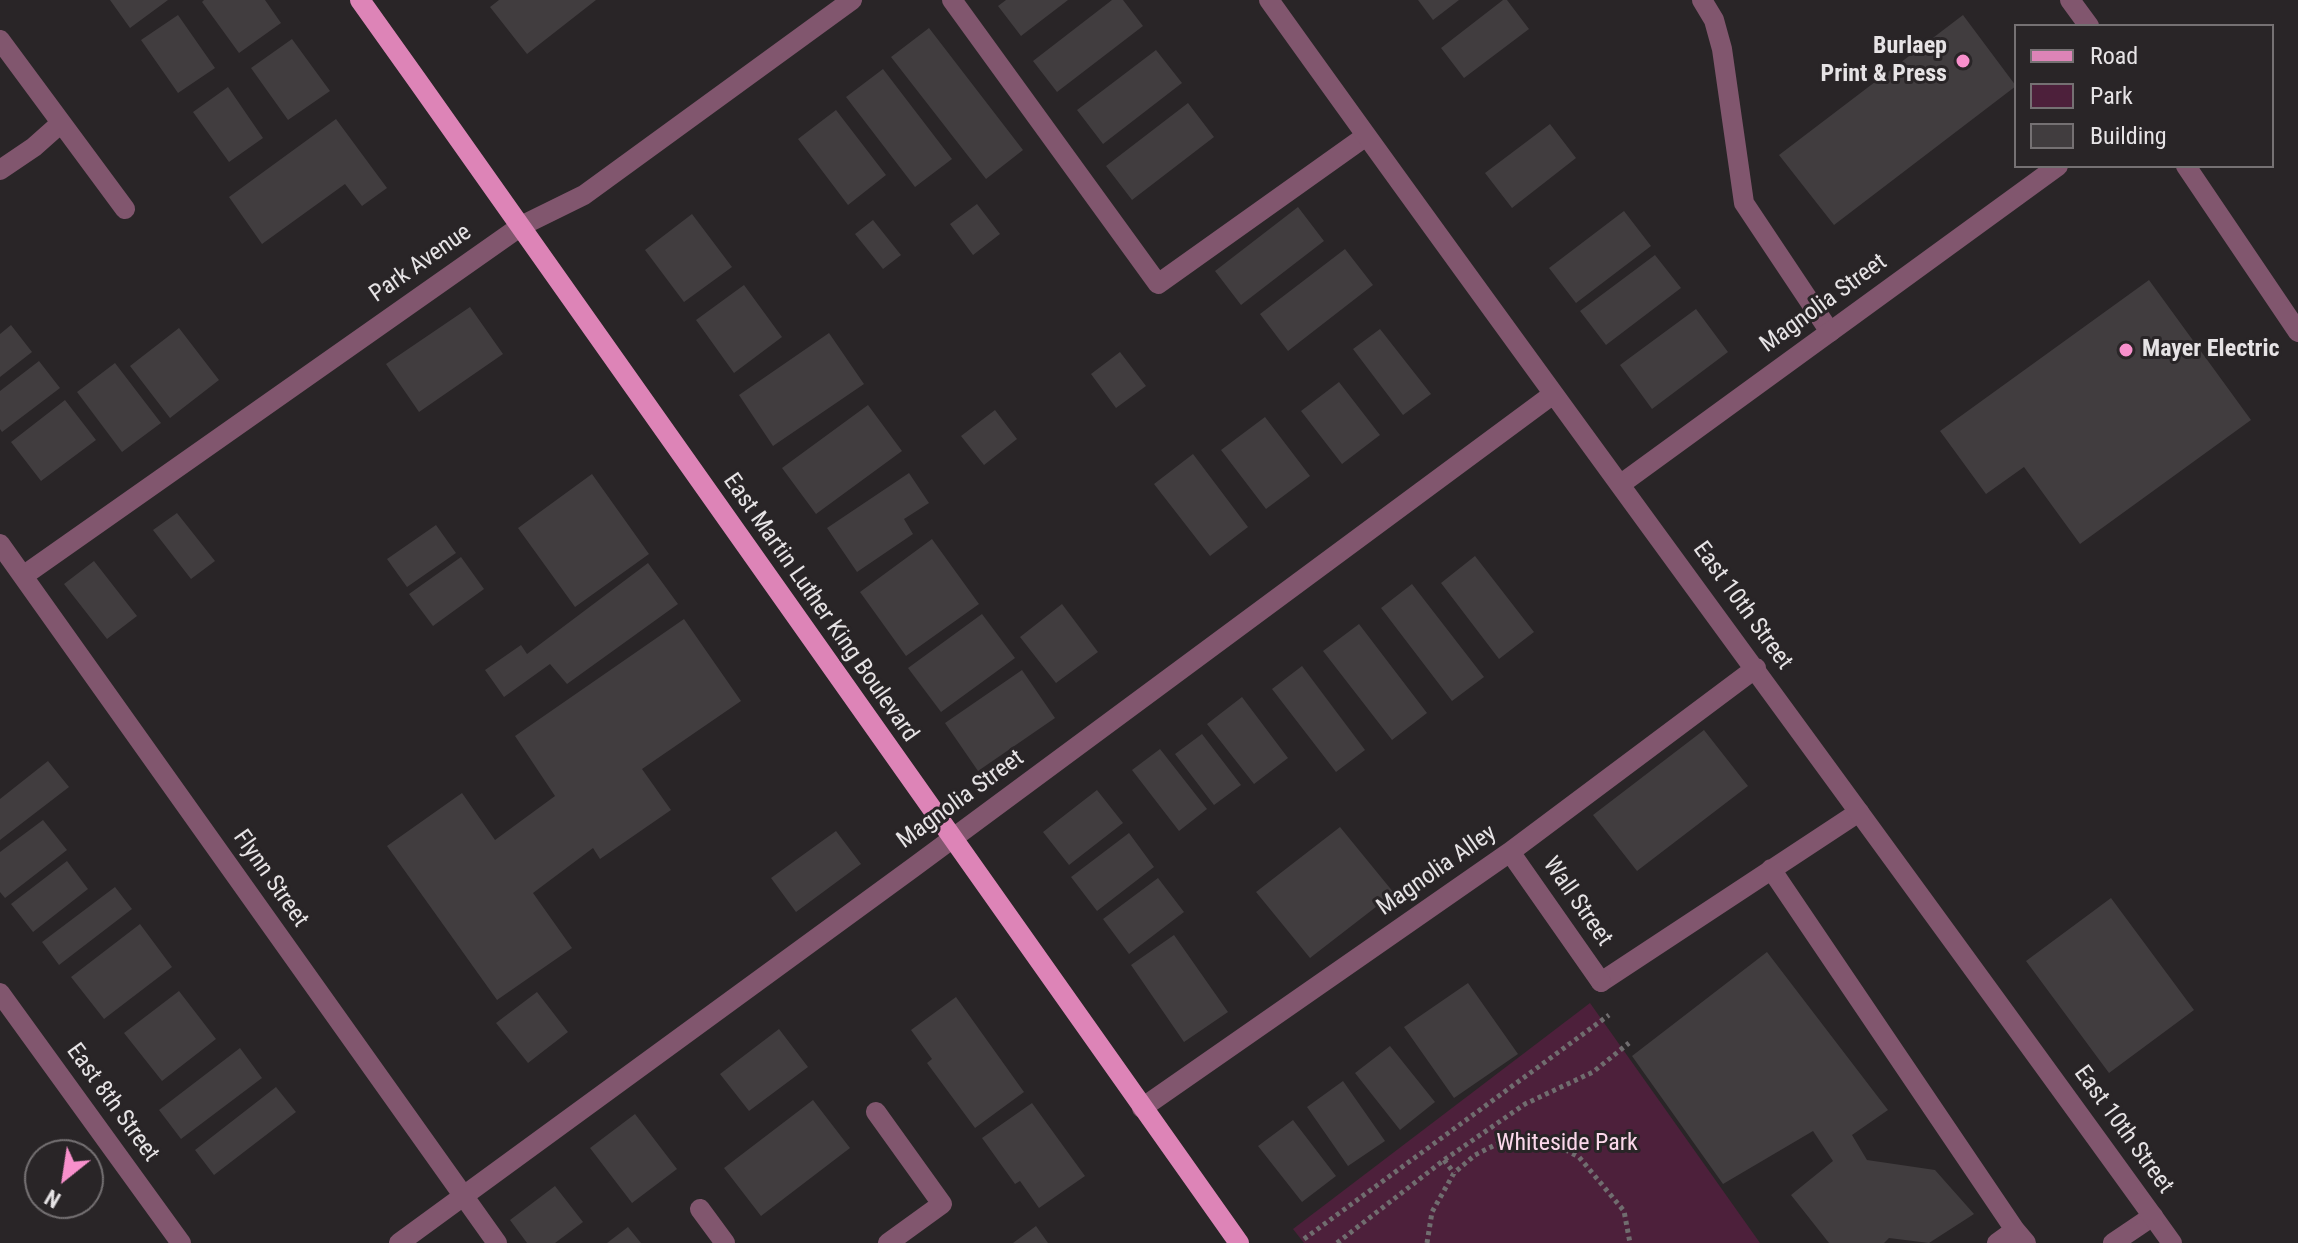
<!DOCTYPE html>
<style>
body{margin:0}
#map{position:relative;width:2298px;height:1243px;overflow:hidden;background:#292527;font-family:"Roboto Condensed",sans-serif}
canvas{display:block}
.legend{position:absolute;left:2014px;top:24px;width:260px;height:144px;box-sizing:border-box;background:#292527;border:2px solid #757173;margin:0;padding:10px 14px;list-style:none;font-size:24px;color:#e6e3e5}
.legend li{display:flex;align-items:center;gap:16px;height:40px}
.legend b{width:40px;border:2px solid #757173}
.north{position:absolute;left:24px;top:1139px;width:80px;height:80px;box-sizing:border-box;background:#292527;border:2px solid #757173;border-radius:50%;rotate:210deg;font-size:22px;font-weight:700;line-height:32px;text-align:center;color:#e6e3e5}
.north::after{content:'';display:block;margin:auto;width:28px;height:36px;background:#f890cc;clip-path:polygon(50% 0,100% 100%,50% 72%,0 100%)}
</style>
<div id="map">
<canvas width="2298" height="1243"></canvas>
<ul class="legend">
<li><b style="height:10px;background:#dd84b7"></b>Road</li>
<li><b style="height:22px;background:#4d203b"></b>Park</li>
<li><b style="height:22px;background:#413d3f"></b>Building</li>
</ul>
<div class="north">N</div>
</div>
<script>
const ctx = document.querySelector('canvas').getContext('2d');
ctx.lineJoin = 'round';
function paint(path, color) {
  ctx.fillStyle = color;
  ctx.fill(path, 'evenodd');
}
function stroke(path, color, width, dash) {
  ctx.strokeStyle = color;
  ctx.lineWidth = width;
  ctx.lineCap = dash ? 'butt' : 'round';
  ctx.setLineDash(dash || []);
  ctx.stroke(path);
}
function write(font, color, halo, rows, align = 'center') {
  ctx.font = font + ' "Roboto Condensed",sans-serif';
  ctx.lineWidth = 6;
  ctx.setLineDash([]);
  ctx.textBaseline = 'middle';
  ctx.strokeStyle = halo;
  ctx.fillStyle = color;
  for (const [text, x, y, turn = 0] of rows) {
    ctx.save();
    ctx.translate(x, y);
    ctx.rotate((+turn || 0) * Math.PI / 180);
    ctx.textAlign = isNaN(turn) ? turn : align;
    if (halo) ctx.strokeText(text, 0, 0);
    ctx.fillText(text, 0, 0);
    ctx.restore();
  }
}
const green = new Path2D(`
 M 1590,1003 L 1760,1243 L 1304,1243 L 1293,1229 Z`);
const building = new Path2D(`
 M 110,0 L 168,0 L 130,28 Z
 M 204,0 L 265,0 L 281,23 L 239,53 L 202,2 Z
 M 499,0 L 596,0 L 527,54 L 490,7 Z
 M 1006,0 L 1068,0 L 1021,36 L 998,6 Z
 M 1112,0 L 1123,0 L 1143,26 L 1057,92 L 1033,61 Z
 M 1418,0 L 1459,0 L 1433,20 Z
 M 1503,0 L 1507,0 L 1529,29 L 1464,78 L 1441,48 Z
 M 178,15 L 215,68 L 178,93 L 141,40 Z
 M 1963,15 L 2016,86 L 1834,225 L 1779,155 Z
 M 929,28 L 1023,150 L 986,179 L 891,57 Z
 M 292,39 L 330,91 L 288,120 L 251,68 Z
 M 1156,50 L 1182,83 L 1103,144 L 1077,110 Z
 M 883,69 L 952,159 L 915,187 L 846,97 Z
 M 228,87 L 263,138 L 229,162 L 193,112 Z
 M 1188,103 L 1214,137 L 1132,200 L 1106,166 Z
 M 836,110 L 886,175 L 848,205 L 798,139 Z
 M 336,119 L 387,188 L 362,206 L 345,184 L 262,244 L 229,197 Z
 M 1550,124 L 1576,158 L 1512,208 L 1485,173 Z
 M 977,204 L 1000,234 L 973,255 L 950,224 Z
 M 1298,207 L 1324,241 L 1241,305 L 1215,271 Z
 M 1624,211 L 1651,246 L 1576,303 L 1549,268 Z
 M 692,214 L 732,267 L 684,302 L 645,250 Z
 M 873,220 L 901,255 L 883,269 L 855,234 Z
 M 1345,249 L 1373,285 L 1288,351 L 1260,314 Z
 M 1655,255 L 1681,288 L 1606,345 L 1580,311 Z
 M 2149,280 L 2251,420 L 2080,544 L 2024,467 L 1986,494 L 1940,431 Z
 M 744,285 L 782,337 L 734,373 L 696,320 Z
 M 470,307 L 503,354 L 419,412 L 386,364 Z
 M 1696,309 L 1728,352 L 1652,409 L 1620,365 Z
 M 11,325 L 32,352 L 0,377 L 0,334 Z
 M 179,328 L 219,380 L 170,418 L 130,366 Z
 M 1380,329 L 1431,394 L 1403,415 L 1353,349 Z
 M 829,333 L 864,384 L 773,446 L 739,395 Z
 M 1120,352 L 1146,386 L 1116,408 L 1091,374 Z
 M 39,361 L 60,388 L 2,432 L 0,429 L 0,391 Z
 M 115,363 L 161,423 L 122,452 L 77,392 Z
 M 1339,382 L 1380,435 L 1342,464 L 1301,411 Z
 M 65,400 L 96,440 L 41,481 L 11,442 Z
 M 868,405 L 902,451 L 816,514 L 782,468 Z
 M 995,410 L 1017,439 L 984,465 L 961,436 Z
 M 1265,417 L 1310,476 L 1266,509 L 1221,450 Z
 M 1193,454 L 1248,527 L 1210,556 L 1154,484 Z
 M 909,473 L 929,503 L 904,519 L 913,534 L 857,572 L 827,528 Z
 M 592,474 L 649,554 L 575,607 L 518,528 Z
 M 177,513 L 215,561 L 191,579 L 153,530 Z
 M 436,525 L 456,553 L 407,587 L 387,559 Z
 M 932,539 L 979,604 L 906,656 L 860,592 Z
 M 1475,556 L 1534,632 L 1499,659 L 1441,583 Z
 M 461,557 L 484,589 L 433,626 L 409,594 Z
 M 94,561 L 137,616 L 107,639 L 64,584 Z
 M 648,563 L 678,604 L 567,684 L 550,664 L 504,697 L 485,670 L 521,645 L 527,654 Z
 M 1412,584 L 1484,677 L 1452,701 L 1381,608 Z
 M 1062,604 L 1098,652 L 1056,683 L 1020,637 Z
 M 982,614 L 1015,658 L 941,712 L 908,668 Z
 M 684,619 L 741,701 L 642,769 L 671,810 L 600,859 L 593,848 L 533,893 L 572,948 L 497,1000 L 387,846 L 462,793 L 495,840 L 555,796 L 515,736 Z
 M 1359,624 L 1427,713 L 1392,740 L 1323,651 Z
 M 1302,666 L 1365,750 L 1336,772 L 1272,689 Z
 M 1022,670 L 1055,718 L 978,771 L 945,723 Z
 M 1242,697 L 1288,758 L 1254,784 L 1207,724 Z
 M 1704,730 L 1748,786 L 1637,871 L 1593,815 Z
 M 1202,734 L 1241,785 L 1214,805 L 1175,754 Z
 M 1160,749 L 1207,809 L 1179,831 L 1132,770 Z
 M 48,761 L 69,787 L 0,840 L 0,799 Z
 M 1097,790 L 1123,823 L 1069,865 L 1043,832 Z
 M 43,820 L 67,850 L 5,898 L 0,892 L 0,852 Z
 M 1340,827 L 1394,893 L 1310,958 L 1256,892 Z
 M 836,831 L 861,864 L 796,912 L 771,878 Z
 M 1129,833 L 1154,867 L 1097,911 L 1071,877 Z
 M 67,861 L 88,889 L 33,932 L 11,904 Z
 M 1158,878 L 1184,912 L 1129,954 L 1103,919 Z
 M 115,887 L 132,909 L 59,965 L 42,942 Z
 M 2111,898 L 2194,1010 L 2109,1073 L 2026,961 Z
 M 140,924 L 172,967 L 104,1019 L 71,977 Z
 M 1174,935 L 1228,1012 L 1184,1042 L 1131,965 Z
 M 1767,952 L 1888,1110 L 1852,1135 L 1867,1160 L 1935,1170 L 1974,1214 L 1929,1243 L 1889,1238 L 1884,1243 L 1829,1243 L 1791,1195 L 1833,1161 L 1813,1131 L 1723,1184 L 1632,1056 Z
 M 1468,983 L 1518,1054 L 1454,1098 L 1404,1027 Z
 M 179,991 L 216,1039 L 162,1081 L 124,1033 Z
 M 537,992 L 568,1032 L 528,1063 L 496,1023 Z
 M 956,997 L 1024,1092 L 975,1128 L 927,1063 L 932,1059 L 911,1030 Z
 M 779,1029 L 808,1067 L 749,1111 L 720,1074 Z
 M 1390,1046 L 1435,1102 L 1400,1130 L 1355,1073 Z
 M 240,1048 L 262,1078 L 181,1139 L 159,1110 Z
 M 1343,1081 L 1385,1141 L 1348,1166 L 1307,1107 Z
 M 276,1087 L 296,1112 L 214,1175 L 195,1150 Z
 M 813,1100 L 850,1148 L 761,1216 L 724,1168 Z
 M 1032,1103 L 1085,1176 L 1039,1208 L 1020,1181 L 1015,1184 L 982,1138 Z
 M 635,1114 L 677,1169 L 632,1203 L 590,1148 Z
 M 1293,1120 L 1336,1176 L 1302,1202 L 1258,1146 Z
 M 555,1186 L 583,1222 L 555,1243 L 527,1243 L 510,1220 Z
 M 1036,1226 L 1048,1243 L 1013,1243 Z
 M 628,1227 L 641,1243 L 607,1243 Z`);
const path = new Path2D(`
 M 1444,1160 L 1454,1173
 M 1304,1239 L 1609,1015
 M 1337,1243 L 1444,1160 L 1525,1104 L 1593,1072 L 1629,1043
 M 1427,1243 L 1432,1212 L 1454,1173 L 1475,1155 L 1505,1140 L 1547,1140 L 1579,1157 L 1624,1211 L 1630,1243`);
const lane = new Path2D(`
 M 952,0 L 1158,284 L 1366,136
 M 1702,0 L 1714,20 L 1722,49 L 1744,203 L 1830,332
 M 0,40 L 125,209
 M 0,170 L 34,147 L 61,123
 M 1771,869 L 2015,1230 L 2026,1243
 M 1601,982 L 1859,812
 M 876,1112 L 942,1204 L 888,1243
 M 700,1209 L 725,1243
 M 1997,1243 L 2015,1230
 M 2113,1243 L 2153,1216`);
const street = new Path2D(`
 M 1269,0 C 1567,417 1873,828 2172,1243
 M 2070,0 L 2089,26
 M 2186,166 L 2298,332
 M 1621,484 L 2058,166
 M 0,544 L 497,1243
 M 23,576 L 521,226 L 584,195 L 852,0
 M 1510,852 L 1601,982
 M 0,993 L 181,1243
 M 1142,1108 L 1510,852 L 1756,668
 M 399,1243 L 914,867 L 1552,395`);
const primary = new Path2D(`
 M 360,0 C 655,413 943,831 1239,1243`);
const markers = [
 [1963,61,8,"#f890cc"],
 [2126,350,8,"#f890cc"]
];
const poiNames = [
 ["Burlaep",1947,47],
 ["Print & Press",1947,75],
 ["Mayer Electric",2142,350,"left"]
];
const streetNames = [
 ["Park Avenue",421,264,-35],
 ["Magnolia Street",1824,304,-36],
 ["East 10th Street",1742,606,54],
 ["East Martin Luther King Boulevard",820,608,55],
 ["Magnolia Street",961,800,-36],
 ["Magnolia Alley",1437,871,-35],
 ["Flynn Street",270,879,55],
 ["Wall Street",1577,902,55],
 ["East 8th Street",112,1103,54],
 ["East 10th Street",2123,1130,54]
];
const parkNames = [
 ["Whiteside Park",1567,1144]
];
paint(green, '#4d203b');
paint(building, '#413d3f');
stroke(path, '#706d6f', 5, [4, 4]);
stroke(lane, '#81566e', 20);
stroke(street, '#81566e', 20);
stroke(primary, '#dd84b7', 20);
for (const [x, y, r, color] of markers) {
  const dot = new Path2D();
  dot.arc(x, y, r, 0, 2 * Math.PI);
  ctx.fillStyle = color;
  ctx.fill(dot);
  stroke(dot, '#292527', 3);
}
write('bold 24px', '#e6e3e5', '#292527', poiNames, 'right');
write('24px', '#e6e3e5', '#292527', streetNames);
write('24px', '#fcd8eb', '#292527', parkNames);
</script>
